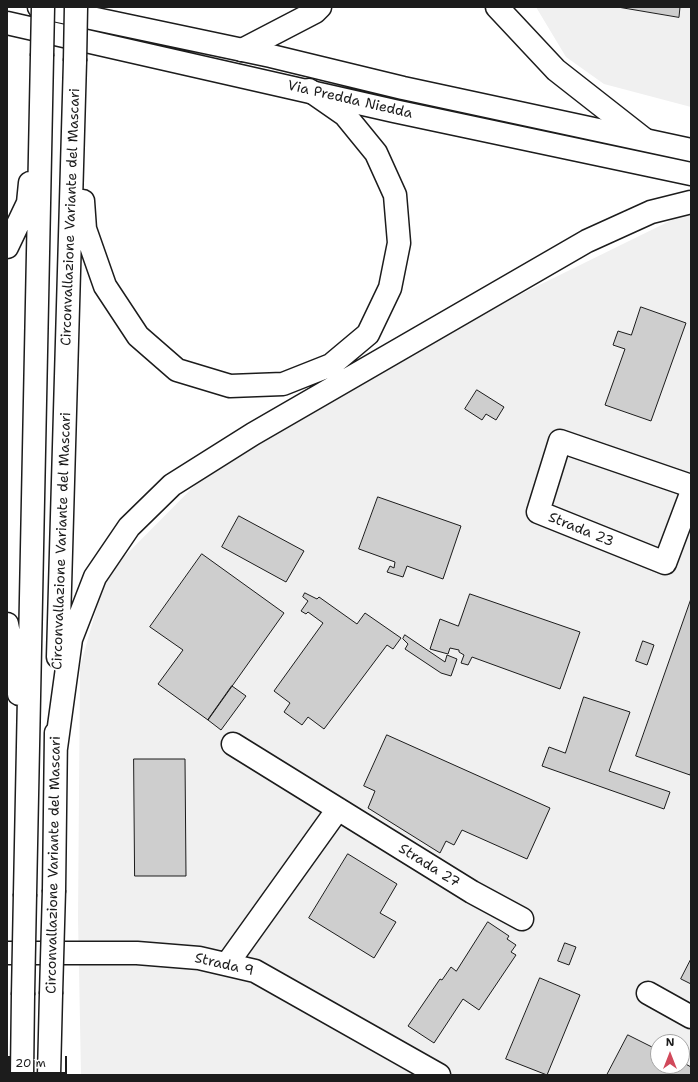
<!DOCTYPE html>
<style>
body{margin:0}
#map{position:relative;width:698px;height:1082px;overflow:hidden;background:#fff;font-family:"Shantell Sans",sans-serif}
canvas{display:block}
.frame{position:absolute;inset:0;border:8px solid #1c1c1c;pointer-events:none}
.north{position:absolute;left:650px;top:1034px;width:40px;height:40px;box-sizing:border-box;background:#fff;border:1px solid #a4a4a4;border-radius:50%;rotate:0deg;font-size:11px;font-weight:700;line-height:16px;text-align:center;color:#1c1c1c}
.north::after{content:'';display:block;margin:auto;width:14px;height:18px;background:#d1495b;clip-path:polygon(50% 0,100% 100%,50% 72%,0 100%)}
.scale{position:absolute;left:8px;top:1056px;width:59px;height:18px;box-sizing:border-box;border:2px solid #1c1c1c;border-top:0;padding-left:5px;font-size:12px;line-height:14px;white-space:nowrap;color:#1c1c1c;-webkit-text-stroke:3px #fff;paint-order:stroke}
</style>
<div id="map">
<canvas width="698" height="1082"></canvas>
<div class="frame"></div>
<div class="north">N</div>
<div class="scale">20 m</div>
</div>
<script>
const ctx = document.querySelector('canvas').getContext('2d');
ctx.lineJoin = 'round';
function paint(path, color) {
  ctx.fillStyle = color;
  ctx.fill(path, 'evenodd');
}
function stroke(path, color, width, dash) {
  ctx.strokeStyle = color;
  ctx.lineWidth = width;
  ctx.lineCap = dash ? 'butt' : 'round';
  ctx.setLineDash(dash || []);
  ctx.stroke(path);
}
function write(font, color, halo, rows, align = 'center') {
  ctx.font = font + ' "Shantell Sans",sans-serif';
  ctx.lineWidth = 3;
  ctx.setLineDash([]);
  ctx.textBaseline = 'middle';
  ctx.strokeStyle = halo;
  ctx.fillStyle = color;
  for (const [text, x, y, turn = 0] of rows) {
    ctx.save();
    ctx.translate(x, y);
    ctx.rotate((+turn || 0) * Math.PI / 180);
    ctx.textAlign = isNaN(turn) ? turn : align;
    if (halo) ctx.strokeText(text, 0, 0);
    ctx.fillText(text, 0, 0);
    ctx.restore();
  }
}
const built = new Path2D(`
 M 536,7 L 691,7 L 691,107 L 604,84 L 566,57 Z
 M 684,214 L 691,214 L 691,1075 L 81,1075 L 78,918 L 80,667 L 106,575 L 218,462 L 519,295 ZM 658,1042 L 682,1042 L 682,1066 L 658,1066 Z`);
const building = new Path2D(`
 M 618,7 L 680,7 L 679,17 Z
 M 641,307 L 686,323 L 651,421 L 605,405 L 625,349 L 613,345 L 618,331 L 631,335 Z
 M 477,390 L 504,407 L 496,420 L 486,414 L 482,420 L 465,409 Z
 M 378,497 L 461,526 L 443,579 L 407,566 L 403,577 L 387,572 L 390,566 L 394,568 L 395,562 L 359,549 Z
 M 239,516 L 304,551 L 286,582 L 222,547 Z
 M 202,554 L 284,613 L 208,720 L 158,684 L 183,650 L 150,627 Z
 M 305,593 L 317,599 L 319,597 L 357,624 L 365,613 L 401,638 L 393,649 L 387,645 L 324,729 L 308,717 L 302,725 L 284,712 L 290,703 L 274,691 L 323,623 L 308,612 L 306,614 L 301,611 L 308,601 L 303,597 Z
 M 470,594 L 580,632 L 560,689 L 472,657 L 468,665 L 461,663 L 464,655 L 459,652 L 459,650 L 450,648 L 448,654 L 430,649 L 440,619 L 458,626 Z
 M 691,599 L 691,771 L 690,775 L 636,756 Z
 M 405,635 L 445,662 L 447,655 L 457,659 L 451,676 L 441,673 L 405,649 L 408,644 L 403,639 Z
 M 643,641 L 654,645 L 647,665 L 636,661 Z
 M 232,686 L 246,696 L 221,730 L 208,720 Z
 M 584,697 L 630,712 L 609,771 L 670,792 L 664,809 L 542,766 L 549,747 L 565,753 Z
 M 387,735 L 550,808 L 527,859 L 462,830 L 454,845 L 446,841 L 440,853 L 368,808 L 375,791 L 364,786 Z
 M 134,759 L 185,759 L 186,876 L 135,876 Z
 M 348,854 L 397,884 L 380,913 L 396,922 L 374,958 L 309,918 Z
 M 488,922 L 509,936 L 507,939 L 516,945 L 511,952 L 516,955 L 479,1010 L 463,999 L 434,1043 L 408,1026 L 440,979 L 442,980 L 451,967 L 456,971 Z
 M 565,943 L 576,947 L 569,965 L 558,961 Z
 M 691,959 L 691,984 L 681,979 Z
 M 540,978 L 580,995 L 547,1075 L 506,1059 Z
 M 628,1035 L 658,1050 L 658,1066 L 682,1066 L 682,1062 L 691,1067 L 691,1075 L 607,1075 Z`);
const minor = new Path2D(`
 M 691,486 L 560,441 L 538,512 L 665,563 L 691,494
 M 233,744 L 472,892 L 522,919
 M 7,953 L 137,953 L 199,958 L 255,971 L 439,1075
 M 227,964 L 338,809
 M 648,993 L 691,1017`);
const major = new Path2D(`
 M 39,7 L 271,56 L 403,88 L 691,150
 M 7,23 L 394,111 L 691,174`);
const highway = new Path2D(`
 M 497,7 L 556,70 L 644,139
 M 242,50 L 315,12 L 320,7
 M 83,201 L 85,229 L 105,286 L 138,336 L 177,370 L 230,386 L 283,384 L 331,365 L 368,334 L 390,288 L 399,243 L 395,195 L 376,153 L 345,115 L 309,90
 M 7,247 L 28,203 L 30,183
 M 7,624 L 18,677 L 19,694
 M 58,657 L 75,61
 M 56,748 L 71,639 L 95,577 L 129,527 L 172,485 L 253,434 L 587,241 L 651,212 L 691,202
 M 54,890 L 56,733
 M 25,894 L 42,56
 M 22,1075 L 23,995
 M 49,1075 L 51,994`);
const highwayBridge = new Path2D(`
 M 42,56 L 43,7
 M 75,61 L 76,7
 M 51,994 L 54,890
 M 23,995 L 25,894`);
const streetNames = [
 ["Via Predda Niedda",350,100,13],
 ["Circonvallazione Variante del Mascari",71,217,-88],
 ["Strada 23",581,530,22],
 ["Circonvallazione Variante del Mascari",62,541,-88],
 ["Circonvallazione Variante del Mascari",54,865,-89],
 ["Strada 27",429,866,32],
 ["Strada 9",224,965,13]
];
paint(built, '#f0f0f0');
paint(building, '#cecece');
stroke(building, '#1c1c1c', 1);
stroke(minor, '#1c1c1c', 25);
stroke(major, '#1c1c1c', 25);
stroke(highway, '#1c1c1c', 25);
stroke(minor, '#fff', 22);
stroke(major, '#fff', 22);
stroke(highway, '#fff', 22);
stroke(highwayBridge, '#1c1c1c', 25, []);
stroke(highwayBridge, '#fff', 22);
write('14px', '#1c1c1c', '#fff', streetNames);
</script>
